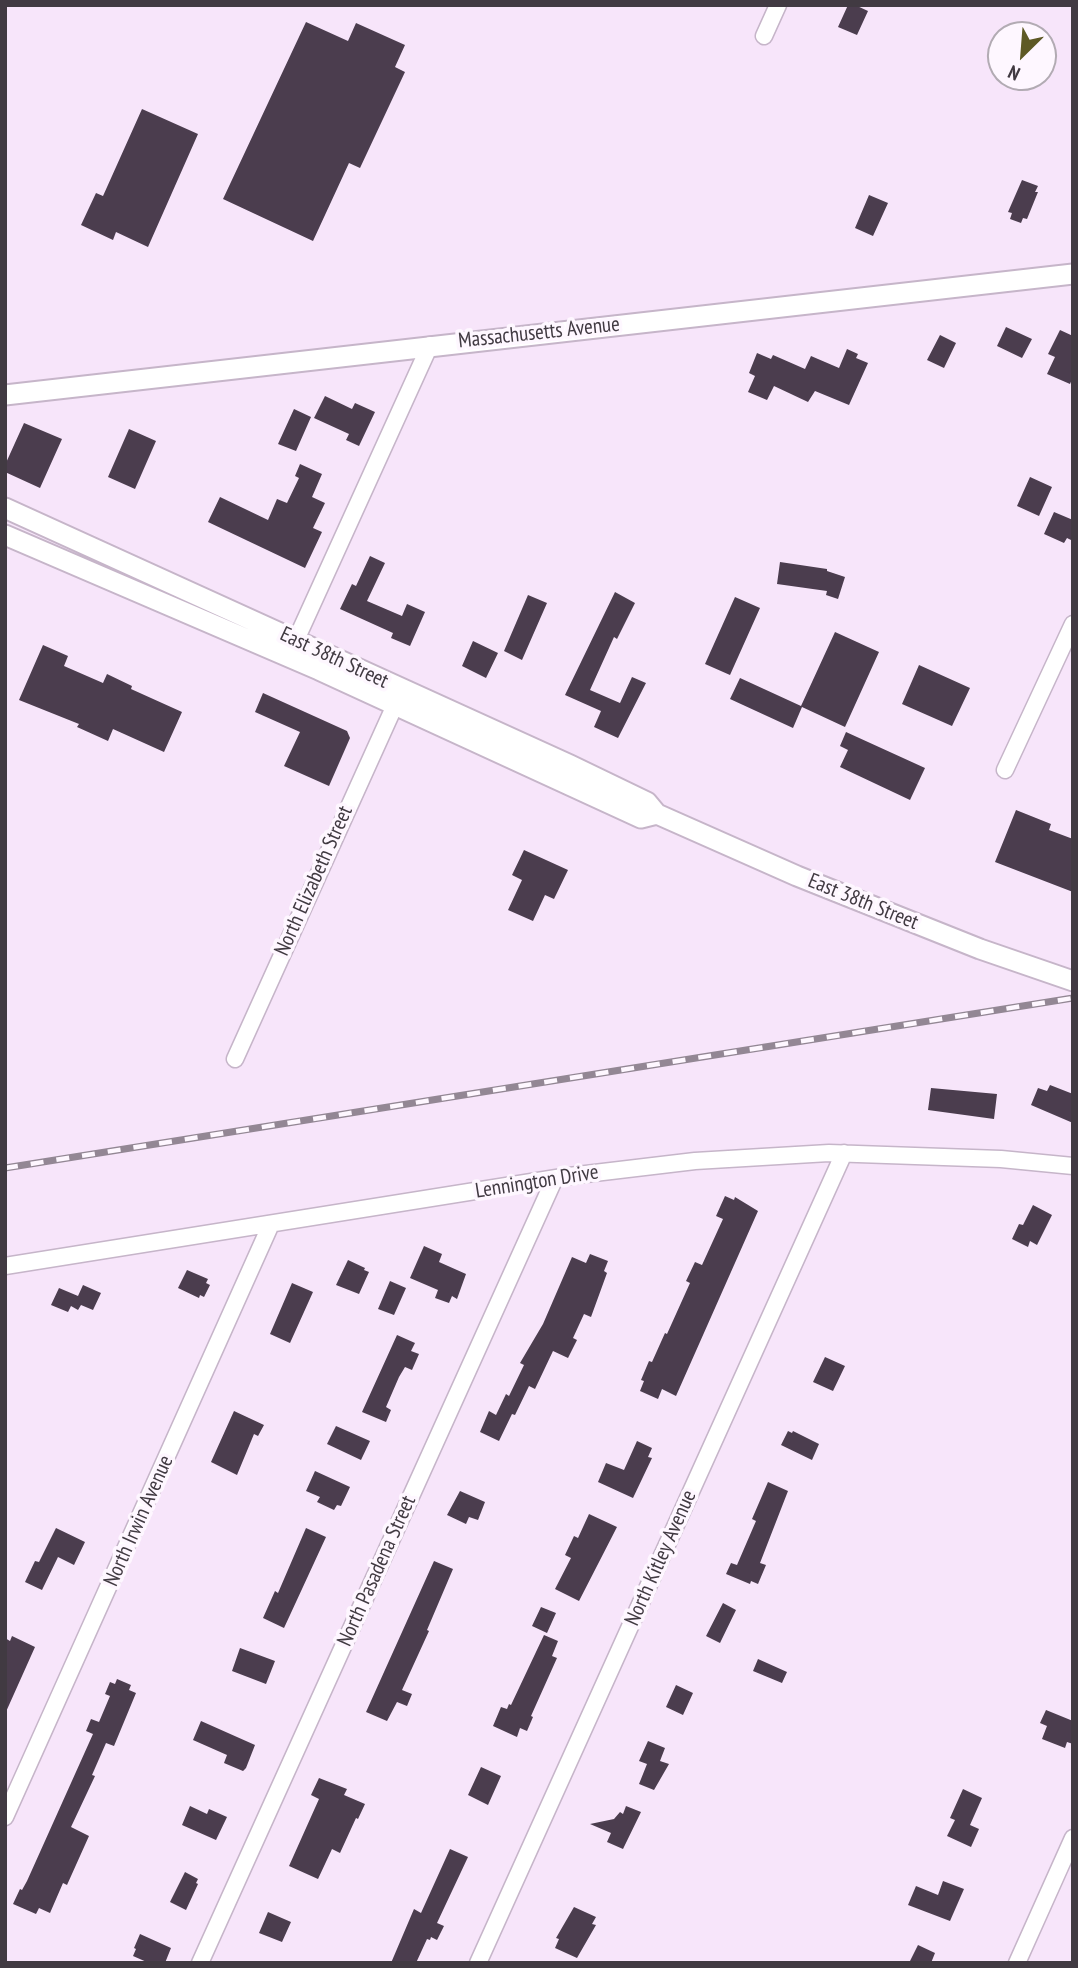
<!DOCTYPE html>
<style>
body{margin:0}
#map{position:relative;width:1078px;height:1968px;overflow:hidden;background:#f7e5fa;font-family:"PT Sans Narrow",sans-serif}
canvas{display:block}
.frame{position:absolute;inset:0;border:7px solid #413a42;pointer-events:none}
.north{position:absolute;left:987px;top:21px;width:70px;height:70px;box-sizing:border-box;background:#fef7ff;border:2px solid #b2abb3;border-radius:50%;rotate:205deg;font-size:19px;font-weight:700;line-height:28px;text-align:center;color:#413a42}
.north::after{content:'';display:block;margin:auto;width:24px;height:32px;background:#5e5925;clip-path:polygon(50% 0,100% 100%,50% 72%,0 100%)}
</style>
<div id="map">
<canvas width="1078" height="1968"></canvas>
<div class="frame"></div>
<div class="north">N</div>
</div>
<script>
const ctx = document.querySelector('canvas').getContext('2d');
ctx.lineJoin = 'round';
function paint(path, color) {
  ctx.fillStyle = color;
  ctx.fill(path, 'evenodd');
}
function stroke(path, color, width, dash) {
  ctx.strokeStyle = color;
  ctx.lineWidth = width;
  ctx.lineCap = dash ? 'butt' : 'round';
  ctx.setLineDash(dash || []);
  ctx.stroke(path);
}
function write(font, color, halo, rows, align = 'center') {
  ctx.font = font + ' "PT Sans Narrow",sans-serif';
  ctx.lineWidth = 7;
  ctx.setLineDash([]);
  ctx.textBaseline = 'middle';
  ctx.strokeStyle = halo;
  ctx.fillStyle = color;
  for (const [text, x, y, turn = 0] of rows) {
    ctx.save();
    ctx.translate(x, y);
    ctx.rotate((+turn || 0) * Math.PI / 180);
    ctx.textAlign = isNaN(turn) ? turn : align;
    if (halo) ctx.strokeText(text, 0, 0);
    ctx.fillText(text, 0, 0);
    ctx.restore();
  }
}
const building = new Path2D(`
 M 848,5 L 855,5 L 868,11 L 857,35 L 838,27 Z
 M 306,22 L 348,41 L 356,23 L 405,45 L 395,67 L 405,72 L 360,168 L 349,163 L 313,241 L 223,199 Z
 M 142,109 L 198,134 L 148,247 L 116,232 L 113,240 L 81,225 L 96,193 L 103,196 Z
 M 1022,180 L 1038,186 L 1035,192 L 1038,192 L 1027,219 L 1023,218 L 1021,223 L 1010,219 L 1012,213 L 1008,212 Z
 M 869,195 L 888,203 L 873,236 L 855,228 Z
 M 1006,327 L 1032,339 L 1022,358 L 997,346 Z
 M 1060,330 L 1073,336 L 1073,377 L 1070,384 L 1047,374 L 1055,357 L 1048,354 Z
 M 940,335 L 956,343 L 944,368 L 927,360 Z
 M 847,349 L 858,354 L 856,358 L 868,363 L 849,405 L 815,391 L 808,402 L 774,386 L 767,400 L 748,392 L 755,376 L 749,373 L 757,353 L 771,359 L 773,355 L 805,369 L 811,356 L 839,368 Z
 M 325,396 L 352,409 L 355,403 L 375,412 L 359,446 L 346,440 L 349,434 L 314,418 Z
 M 294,409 L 311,417 L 296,451 L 278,444 Z
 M 24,423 L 62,439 L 40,488 L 5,472 L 5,465 Z
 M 129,429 L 156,441 L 135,489 L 108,477 Z
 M 300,464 L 322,474 L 312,497 L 325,503 L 313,528 L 322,532 L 305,568 L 208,522 L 220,497 L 268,520 L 277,499 L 287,503 L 299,478 L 295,476 Z
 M 1030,477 L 1052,487 L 1039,516 L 1017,506 Z
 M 1054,512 L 1073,520 L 1073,541 L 1067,538 L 1064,543 L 1044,534 Z
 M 370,556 L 385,563 L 367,601 L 402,616 L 407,604 L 425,612 L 410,646 L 391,638 L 393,633 L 340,609 L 352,584 L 356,586 Z
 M 780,562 L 827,569 L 827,571 L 845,577 L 838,599 L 826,595 L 827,591 L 777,584 Z
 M 615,592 L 635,603 L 617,639 L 614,637 L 590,690 L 620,703 L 632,677 L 646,683 L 618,738 L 594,727 L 601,711 L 565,695 Z
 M 528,595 L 547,603 L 522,660 L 504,651 Z
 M 735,597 L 760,608 L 730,675 L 705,664 Z
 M 835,632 L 879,652 L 845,727 L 802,707 L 793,728 L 730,699 L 740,678 L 801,706 Z
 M 473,641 L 498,653 L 486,678 L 462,666 Z
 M 43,645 L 68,656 L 64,666 L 103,683 L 107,674 L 132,686 L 131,689 L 182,712 L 164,752 L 113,729 L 108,741 L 77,727 L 79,724 L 19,700 Z
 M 919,665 L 970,688 L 952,726 L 902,704 Z
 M 263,693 L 347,731 L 350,738 L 329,786 L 284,766 L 300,732 L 255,712 Z
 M 846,732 L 925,768 L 910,800 L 840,767 L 848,750 L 840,746 Z
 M 1016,810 L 1051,824 L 1049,830 L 1073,839 L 1073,892 L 995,862 Z
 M 524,850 L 568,870 L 554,899 L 545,895 L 533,921 L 508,910 L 522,880 L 512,875 Z
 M 1050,1085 L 1073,1094 L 1073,1123 L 1031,1105 L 1038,1088 L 1047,1091 Z
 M 931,1088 L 997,1094 L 994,1119 L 928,1110 Z
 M 725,1196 L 734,1200 L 735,1197 L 758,1211 L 676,1396 L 662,1389 L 658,1399 L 640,1391 L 644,1381 L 641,1380 L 649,1361 L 652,1362 L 665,1333 L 667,1334 L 690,1283 L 686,1281 L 695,1262 L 702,1265 L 723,1219 L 716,1216 Z
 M 1033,1205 L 1052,1215 L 1037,1245 L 1030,1241 L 1028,1247 L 1012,1239 L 1019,1224 L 1023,1225 Z
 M 424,1246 L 442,1254 L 439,1262 L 466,1274 L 457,1299 L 452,1296 L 449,1303 L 435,1298 L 438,1290 L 410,1278 Z
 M 590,1254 L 608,1261 L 604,1271 L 607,1273 L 591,1317 L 584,1314 L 573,1338 L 577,1340 L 568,1358 L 553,1351 L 535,1389 L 529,1386 L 515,1415 L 512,1414 L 499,1441 L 480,1432 L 489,1411 L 496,1415 L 506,1394 L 509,1396 L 524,1365 L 520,1363 L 543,1324 L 572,1257 L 586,1263 Z
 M 348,1260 L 365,1268 L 364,1270 L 369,1272 L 359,1294 L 336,1285 Z
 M 187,1270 L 208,1279 L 206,1283 L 210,1285 L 204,1297 L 200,1295 L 199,1298 L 178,1288 Z
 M 390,1281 L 406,1288 L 394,1315 L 378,1309 Z
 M 292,1283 L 313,1292 L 290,1343 L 270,1334 Z
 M 83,1285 L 101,1293 L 93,1310 L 81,1305 L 78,1310 L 71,1306 L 68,1312 L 51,1305 L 59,1288 L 78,1296 Z
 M 397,1335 L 415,1343 L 411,1351 L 419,1354 L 412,1370 L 405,1367 L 399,1377 L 386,1407 L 391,1410 L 386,1422 L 362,1412 Z
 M 825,1357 L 845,1366 L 833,1391 L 813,1382 Z
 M 234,1411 L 264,1425 L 258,1436 L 254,1434 L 237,1475 L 211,1462 Z
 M 336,1426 L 370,1441 L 361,1460 L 327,1444 Z
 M 788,1431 L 792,1433 L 793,1431 L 819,1444 L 812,1460 L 781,1445 Z
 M 637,1441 L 652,1448 L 648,1457 L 652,1458 L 633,1498 L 598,1482 L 606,1463 L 624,1470 Z
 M 315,1471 L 350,1487 L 341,1506 L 337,1505 L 334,1510 L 317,1502 L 320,1497 L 306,1491 Z
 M 768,1482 L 788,1491 L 760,1563 L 766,1565 L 758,1584 L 751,1581 L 750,1584 L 726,1574 L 731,1563 L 737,1565 L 756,1521 L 752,1519 Z
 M 460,1491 L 485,1502 L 478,1520 L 469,1517 L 466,1524 L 447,1515 Z
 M 589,1514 L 617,1527 L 579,1601 L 555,1589 L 571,1558 L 565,1555 L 574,1536 L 578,1538 Z
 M 56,1528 L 85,1542 L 74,1565 L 58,1557 L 42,1590 L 25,1582 L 35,1561 L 39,1562 Z
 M 306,1528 L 326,1537 L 284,1628 L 263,1618 L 275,1591 L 278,1593 Z
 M 434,1561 L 453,1569 L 427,1630 L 429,1631 L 402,1690 L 412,1694 L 407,1706 L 397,1702 L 387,1721 L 366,1712 Z
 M 723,1603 L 736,1610 L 720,1643 L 706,1636 Z
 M 541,1607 L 556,1613 L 547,1633 L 532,1626 Z
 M 544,1635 L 558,1641 L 552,1656 L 557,1658 L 531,1716 L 533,1717 L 527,1731 L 520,1728 L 517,1737 L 493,1726 L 501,1707 L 507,1709 L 509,1704 L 511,1705 Z
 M 12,1636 L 35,1647 L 5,1714 L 5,1638 L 10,1641 Z
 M 240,1648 L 275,1661 L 266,1684 L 232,1671 Z
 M 758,1659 L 787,1672 L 782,1683 L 753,1671 Z
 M 117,1679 L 131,1685 L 129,1690 L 136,1693 L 114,1746 L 106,1743 L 92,1775 L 95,1776 L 71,1827 L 89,1836 L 67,1885 L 63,1883 L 50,1913 L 39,1908 L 36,1914 L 13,1904 L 20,1889 L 22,1890 L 27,1881 L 93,1734 L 86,1731 L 91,1719 L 99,1722 L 110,1696 L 105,1694 L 110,1682 L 115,1684 Z
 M 676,1685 L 693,1693 L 683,1715 L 666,1707 Z
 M 1046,1710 L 1073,1721 L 1073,1744 L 1067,1742 L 1065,1748 L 1042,1739 L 1047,1726 L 1040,1723 Z
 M 201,1721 L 255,1745 L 246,1768 L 243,1771 L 224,1763 L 227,1755 L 193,1740 Z
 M 648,1741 L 665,1748 L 660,1761 L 669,1764 L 654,1790 L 639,1784 L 647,1764 L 639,1761 Z
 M 481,1767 L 501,1776 L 488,1805 L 468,1795 Z
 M 319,1778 L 347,1789 L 344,1795 L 365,1804 L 358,1819 L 356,1818 L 340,1853 L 332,1849 L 318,1879 L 289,1866 L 319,1799 L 311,1795 Z
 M 963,1789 L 982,1798 L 970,1825 L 979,1829 L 971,1847 L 947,1836 L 955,1820 L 950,1818 Z
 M 190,1806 L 207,1814 L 209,1809 L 227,1817 L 216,1840 L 182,1825 Z
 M 626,1806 L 641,1812 L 623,1849 L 607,1842 L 611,1833 L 590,1824 L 614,1819 L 620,1812 L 623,1814 Z
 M 450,1849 L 468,1857 L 437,1923 L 444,1926 L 437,1940 L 431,1937 L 430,1940 L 427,1939 L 416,1963 L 391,1963 L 414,1909 L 421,1913 Z
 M 185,1872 L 198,1879 L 196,1883 L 198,1884 L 186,1910 L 170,1902 Z
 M 943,1881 L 964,1889 L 950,1921 L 908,1905 L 916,1886 L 938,1895 Z
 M 574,1907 L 596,1917 L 592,1924 L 596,1925 L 577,1958 L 555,1948 L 559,1939 L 556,1938 Z
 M 268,1912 L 291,1922 L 282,1942 L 259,1933 Z
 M 140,1934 L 171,1948 L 165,1963 L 149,1963 L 133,1956 L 136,1949 L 134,1948 Z
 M 918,1945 L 935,1953 L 931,1963 L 909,1963 Z`);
const minor = new Path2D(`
 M 764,36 L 778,5
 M 296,640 L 430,345
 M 1005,770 L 1073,624
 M 235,1059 L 395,705
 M 5,1266 L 569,1176 L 695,1161 L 829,1153 L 1001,1159 L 1073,1166
 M 5,1817 L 271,1224
 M 200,1963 L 554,1180
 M 478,1963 L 844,1153
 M 1017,1963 L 1073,1838`);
const major = new Path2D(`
 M 5,395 L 1073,274
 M 5,508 L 570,765 L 647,802 L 657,814 L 797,876 L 980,949 L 1073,981
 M 5,535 L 319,670 L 641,818 L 657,814`);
const rail = new Path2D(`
 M 5,1168 L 1073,998`);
const streetNames = [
 ["Massachusetts Avenue",539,333,-6],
 ["East 38th Street",334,658,25],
 ["North Elizabeth Street",314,881,-66],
 ["East 38th Street",863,902,22],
 ["Lennington Drive",537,1182,-9],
 ["North Irwin Avenue",139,1521,-66],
 ["North Kitley Avenue",661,1558,-66],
 ["North Pasadena Street",377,1571,-66]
];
paint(building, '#4b3d4e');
stroke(minor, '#c6b5c9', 19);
stroke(major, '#c6b5c9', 23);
stroke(minor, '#fff', 16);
stroke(major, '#fff', 19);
stroke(rail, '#938794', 7);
stroke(rail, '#fef7ff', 4.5, [13]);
write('21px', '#413a42', '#fef7ff', streetNames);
</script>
